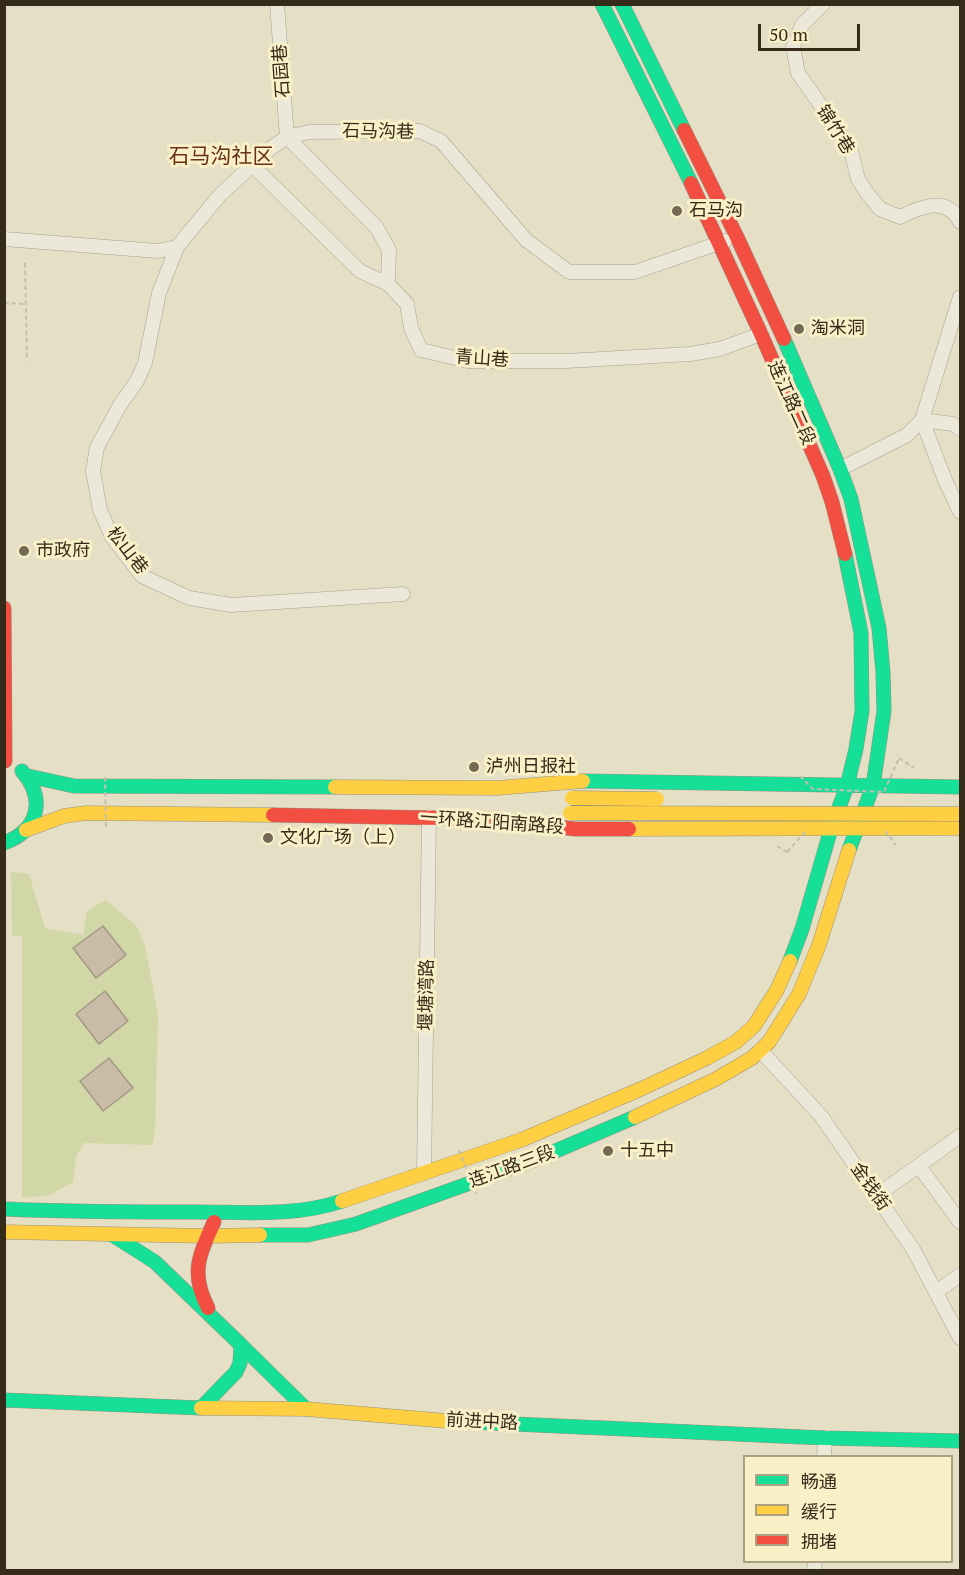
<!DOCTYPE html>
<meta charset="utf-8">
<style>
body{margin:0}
#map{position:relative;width:965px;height:1575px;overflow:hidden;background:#e5dfc5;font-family:"PT Serif","Noto Sans SC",serif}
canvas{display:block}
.frame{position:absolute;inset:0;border:6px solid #362a19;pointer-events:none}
.legend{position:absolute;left:743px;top:1455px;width:210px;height:108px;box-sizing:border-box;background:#f9f0c8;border:2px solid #aba182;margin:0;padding:8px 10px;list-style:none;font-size:18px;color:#362a19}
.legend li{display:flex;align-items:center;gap:12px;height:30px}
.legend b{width:30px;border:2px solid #aba182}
.scale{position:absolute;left:758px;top:24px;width:102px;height:27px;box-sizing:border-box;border:3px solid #362a19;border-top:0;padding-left:8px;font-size:18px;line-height:21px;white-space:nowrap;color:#362a19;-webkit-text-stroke:4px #f9f0c8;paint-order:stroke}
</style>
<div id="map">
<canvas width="965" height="1575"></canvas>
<div class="frame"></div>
<ul class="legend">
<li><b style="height:8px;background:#16e098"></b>畅通</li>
<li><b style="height:8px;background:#ffcf43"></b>缓行</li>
<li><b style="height:8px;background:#f24e42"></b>拥堵</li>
</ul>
<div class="scale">50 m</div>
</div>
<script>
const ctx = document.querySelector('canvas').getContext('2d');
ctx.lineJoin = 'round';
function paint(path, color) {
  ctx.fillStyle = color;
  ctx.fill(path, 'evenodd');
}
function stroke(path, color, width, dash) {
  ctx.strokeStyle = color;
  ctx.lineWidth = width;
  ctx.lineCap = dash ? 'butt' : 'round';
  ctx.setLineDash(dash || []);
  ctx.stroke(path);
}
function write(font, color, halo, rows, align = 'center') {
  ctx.font = font + ' "PT Serif","Noto Sans SC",serif';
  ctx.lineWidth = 6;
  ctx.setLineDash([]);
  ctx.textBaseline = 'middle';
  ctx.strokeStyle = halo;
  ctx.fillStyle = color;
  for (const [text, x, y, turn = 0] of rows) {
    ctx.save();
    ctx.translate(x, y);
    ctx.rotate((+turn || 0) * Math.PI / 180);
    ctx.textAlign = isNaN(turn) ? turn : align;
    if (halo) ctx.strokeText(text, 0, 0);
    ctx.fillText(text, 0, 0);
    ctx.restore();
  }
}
const green = new Path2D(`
 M 11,872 L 29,874 L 45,928 L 83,935 L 87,911 L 105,900 L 136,925 L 145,946 L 158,1014 L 155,1132 L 152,1145 L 84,1143 L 76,1156 L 73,1182 L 50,1195 L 22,1198 L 22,936 L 12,936 Z`);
const building = new Path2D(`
 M 103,926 L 126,955 L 96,978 L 73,948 Z
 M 105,991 L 128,1021 L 99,1044 L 76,1014 Z
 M 109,1058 L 133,1088 L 103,1111 L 80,1081 Z`);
const path = new Path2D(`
 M 25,263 L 27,361
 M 4,303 L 26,304
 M 899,758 L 914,768
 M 777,846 L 787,852`);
const street = new Path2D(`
 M 277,4 L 287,137 L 377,228 L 389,250 L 388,284
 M 823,4 L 802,25 L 793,47 L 798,73 L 850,147 L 858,179 L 867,193 L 880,209 L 900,217 C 920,207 947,195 960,222
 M 252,165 L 360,271 L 388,284 L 407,304 L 411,328 L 421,350 L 468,361 L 566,361 L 690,354 L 720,349 L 761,334
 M 4,239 L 158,251 L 177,247 L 220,195 L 271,148 L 287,137 L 309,132 L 420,131 L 441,141 L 526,240 L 569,272 L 635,272 L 725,241
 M 177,247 L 159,293 L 145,363 L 137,381 L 120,405 L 97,447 L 93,471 L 100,510 L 112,537 L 142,576 L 189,598 L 231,605 L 403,594
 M 960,297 L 922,420 L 953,424 L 960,429
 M 840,469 L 907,435 L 922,420 L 945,480 L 960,512
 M 760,1050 L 821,1116 L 913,1249 L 960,1338
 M 919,1166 L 960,1222
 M 424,1173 L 429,817
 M 876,1196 L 960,1136
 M 936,1292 L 960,1275
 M 824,1456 L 825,1438
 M 814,1570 L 815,1562`);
const fast = new Path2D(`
 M 602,4 L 691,183
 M 622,4 L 684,130
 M 784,339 L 840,469 L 851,499 L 879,628 L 883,672 L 884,711 L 873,786 L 849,850
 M 28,776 L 74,786 L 335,787
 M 583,781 L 960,787
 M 4,843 C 39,830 46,799 22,771
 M 790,961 L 802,929 L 831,829 L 847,786 L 856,749 L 862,711 L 861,633 L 845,554
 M 4,1209 C 68,1212 132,1212 196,1212 C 245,1212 295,1217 342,1201
 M 260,1235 L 308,1235 L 356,1224 L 537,1159 L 635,1117
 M 241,1345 L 306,1409
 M 4,1400 L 201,1408 L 236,1372 L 240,1363 L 241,1345 L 155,1262 L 111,1234
 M 447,1421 L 825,1438 L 960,1441`);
const slow = new Path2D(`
 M 335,787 L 497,788 L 583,781
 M 629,829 L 960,828
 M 26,830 L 64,816 L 86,813 L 273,815
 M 635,1117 L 716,1079 L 752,1058 L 769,1042 L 799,994 L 819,945 L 849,850
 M 342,1201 L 521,1140 L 641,1089 L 707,1058 L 736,1042 L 754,1026 L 777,990 L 790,961
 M 4,1232 L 208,1236 L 260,1235
 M 201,1408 L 306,1409 L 447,1421`);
const jam = new Path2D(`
 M 684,130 L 736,235 L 784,339
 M 691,183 L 761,334 L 823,476 L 832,502 L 845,554
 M 4,608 L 5,761
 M 273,815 L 497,819 L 575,829 L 629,829
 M 208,1308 C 190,1273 199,1256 214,1222`);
const pathBridge = new Path2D(`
 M 800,776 L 813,789 L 884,792 L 899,758
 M 105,777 L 106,829
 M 885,831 L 896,845
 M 787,852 L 805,832
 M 459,1150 L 476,1194`);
const slowBridge = new Path2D(`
 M 572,798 L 657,799
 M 570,813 L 960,814`);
const markers = [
 [677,211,6,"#736955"],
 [799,329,6,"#736955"],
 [24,551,6,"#736955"],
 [474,767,6,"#736955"],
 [268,838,6,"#736955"],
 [608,1151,6,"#736955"]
];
const streetNames = [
 ["石园巷",282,71,-94],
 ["锦竹巷",835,130,58],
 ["石马沟巷",378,132,1],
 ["青山巷",482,359,4],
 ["连江路二段",791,403,66],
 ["松山巷",127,551,52],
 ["一环路江阳南路段",492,823,4],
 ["堰塘湾路",427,995,-89],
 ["连江路三段",512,1167,-20],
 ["金钱街",870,1187,55],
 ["前进中路",482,1422,3]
];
const poiNames = [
 ["石马沟",689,211],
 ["淘米洞",811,329],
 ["市政府",36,551],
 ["泸州日报社",486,767],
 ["文化广场（上）",280,838],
 ["十五中",620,1151]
];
const quarterNames = [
 ["石马沟社区",221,157]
];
paint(green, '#d1d7a6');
paint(building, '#c9bca6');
stroke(building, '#a49985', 1.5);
stroke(street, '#a8a290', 15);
stroke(fast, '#989180', 15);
stroke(slow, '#989180', 15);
stroke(jam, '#989180', 15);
stroke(path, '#c3bfb0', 2, [4.5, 3]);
stroke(street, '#ebe8d9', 14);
stroke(fast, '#16e098', 14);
stroke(slow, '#ffcf43', 14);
stroke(jam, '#f24e42', 14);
stroke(slowBridge, '#8e8776', 15, []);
stroke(pathBridge, '#c3bfb0', 2, [4.5, 3]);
stroke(slowBridge, '#ffcf43', 14);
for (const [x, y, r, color] of markers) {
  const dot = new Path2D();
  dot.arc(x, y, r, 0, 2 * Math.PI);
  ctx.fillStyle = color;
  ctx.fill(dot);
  stroke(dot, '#f9f0c8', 2);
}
write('18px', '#362a19', '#f9f0c8', streetNames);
write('18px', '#362a19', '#f9f0c8', poiNames, 'left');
write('21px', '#672f14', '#f9f0c8', quarterNames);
</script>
